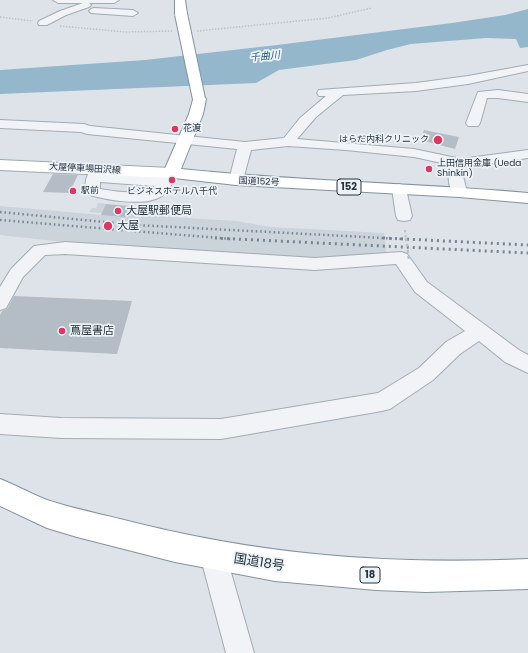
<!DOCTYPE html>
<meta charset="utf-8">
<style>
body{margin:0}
canvas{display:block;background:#dee3e9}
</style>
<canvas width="528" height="653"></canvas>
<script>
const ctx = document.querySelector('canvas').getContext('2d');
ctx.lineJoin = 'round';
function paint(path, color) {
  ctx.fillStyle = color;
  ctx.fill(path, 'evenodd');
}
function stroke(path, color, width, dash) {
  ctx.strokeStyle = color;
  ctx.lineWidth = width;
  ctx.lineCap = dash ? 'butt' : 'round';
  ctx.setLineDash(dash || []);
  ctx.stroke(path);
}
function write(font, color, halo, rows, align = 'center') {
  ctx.font = font + ' Poppins,"Noto Sans JP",sans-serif';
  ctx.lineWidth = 3.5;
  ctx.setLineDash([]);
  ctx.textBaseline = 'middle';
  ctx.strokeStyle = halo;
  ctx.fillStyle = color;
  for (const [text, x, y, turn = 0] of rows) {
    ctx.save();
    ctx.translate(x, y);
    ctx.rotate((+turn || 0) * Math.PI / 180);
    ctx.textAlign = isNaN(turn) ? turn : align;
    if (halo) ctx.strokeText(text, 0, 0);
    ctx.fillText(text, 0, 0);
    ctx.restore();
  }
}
const built = new Path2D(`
 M 98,203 L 107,204 L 106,206 L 125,207 L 125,205 L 139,208 L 136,215 L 236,221 L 271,227 L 384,233 L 387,257 L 317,262 L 108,247 L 0,235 L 0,206 L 101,215 L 102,213 L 89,212 L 92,208 L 96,208 Z`);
const water = new Path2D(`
 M 528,9 L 528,47 L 520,48 L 516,39 L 486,38 L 411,44 L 387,50 L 356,60 L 279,70 L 256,83 L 0,94 L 0,70 L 145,60 L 277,45 L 452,23 L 505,15 Z`);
const building = new Path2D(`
 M 424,130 L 459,137 L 455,149 L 420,140 Z
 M 53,174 L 78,175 L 69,193 L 43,192 Z
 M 106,204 L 129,206 L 125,217 L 101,215 Z
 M 14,296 L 132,301 L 117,354 L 0,348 L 0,315 L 2,311 L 7,309 Z`);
const path = new Path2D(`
 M 0,17 L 33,21
 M 60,26 L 125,32 L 172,31
 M 197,31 L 328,18 L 372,8`);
const minor = new Path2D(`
 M 53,0 L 119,0 L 114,3 L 89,3 L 91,5 L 89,7 L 66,15 L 47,25 L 39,25 L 38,23 L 39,21 L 60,11 L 83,3 L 58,3 Z
 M 94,8 L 133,10 L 138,13 L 133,16 L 91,13 L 89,11 L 91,9 Z
 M 528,65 L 528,71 L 468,84 L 416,91 L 343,95 L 316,117 L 297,139 L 414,149 L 461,159 L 528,150 L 528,158 L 464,167 L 462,172 L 467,192 L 464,195 L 459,197 L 454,195 C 448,187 447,174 451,165 L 414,157 L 346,150 L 288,146 L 251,150 L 243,180 L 241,183 L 236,184 L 231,183 L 229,180 L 237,149 L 87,134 L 81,132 L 0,128 L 0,120 L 84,124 L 90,126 L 245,142 L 284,138 L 300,118 L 326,96 L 319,96 L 317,93 L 319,90 L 416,83 L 468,76 Z
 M 498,90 L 528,94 L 528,102 L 498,98 L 487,98 L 480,123 L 478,126 L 468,126 L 466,123 L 478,92 Z
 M 98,165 L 103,166 L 105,169 L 103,173 L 161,177 L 166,170 L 171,169 L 176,170 L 178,173 C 174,180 170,189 164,194 C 150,208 107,200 90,195 C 82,185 86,176 93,166 ZM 100,182 L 155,186 C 145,197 114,191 100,189 Z
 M 399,184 L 404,186 L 406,189 L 412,216 L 410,220 L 404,221 L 398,220 L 396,216 L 392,189 L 394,186 Z
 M 65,242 L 315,258 L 401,252 L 407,254 L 427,282 L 519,350 L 528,355 L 528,373 L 505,362 L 479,341 L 460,354 L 433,380 L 390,409 L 382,411 L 221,439 L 61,438 L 0,434 L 0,414 L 61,418 L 221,419 L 378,393 L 419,368 L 446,342 L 465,331 L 415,292 L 396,264 L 315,270 L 65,254 L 45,255 L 23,277 L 6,308 L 0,310 L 0,287 L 11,269 L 34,246 Z
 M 213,542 L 222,546 L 226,555 L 254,653 L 226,653 L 200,555 L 204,546 Z`);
const major = new Path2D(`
 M 0,160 L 171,168 L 177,169 L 179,173 L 177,177 L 171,178 L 0,170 Z`);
const highway = new Path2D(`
 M 175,0 L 185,0 L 187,14 L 185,16 L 177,16 L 175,14 Z
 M 199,95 L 204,96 L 206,99 L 203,114 L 181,169 C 296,181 412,183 528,193 L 528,203 L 459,197 L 236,185 L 165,177 L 163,173 L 189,114 L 194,96 Z
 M 0,479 C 16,485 31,494 47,500 C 71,508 96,513 120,519 C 259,555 385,565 528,559 L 528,589 L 426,592 L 376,590 L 275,581 L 175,562 L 77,537 L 47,528 L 0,506 Z`);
const railFar1 = new Path2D(`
 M 0,212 L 136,225 L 402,239
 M 0,220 L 231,239`);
const rail = new Path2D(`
 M 215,238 L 528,253
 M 383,238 L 528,245`);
const pathBridgeFar1 = new Path2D(`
 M 405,230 L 406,239`);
const pathBridge = new Path2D(`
 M 406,238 L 409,260`);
const highwayBridge = new Path2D(`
 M 181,14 L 199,99`);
const markers = [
 [175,129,4,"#d83864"],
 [438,140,5,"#d83864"],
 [429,169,4,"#d83864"],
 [172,180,4,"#d83864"],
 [73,191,4,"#d83864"],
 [118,211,4,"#d83864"],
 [108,226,5,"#d83864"],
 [62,331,4,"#d83864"]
];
const farPoinames = [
 ["花渡",183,129],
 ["はらだ内科クリニック",429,140,"right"],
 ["上田信用金庫 (Ueda",437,164],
 ["Shinkin)",437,174],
 ["駅前",81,191],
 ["ビジネスホテル八千代",172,192,"center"]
];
const farStreetnames = [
 ["大屋停車場田沢線",85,169,3],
 ["国道152号",259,182,3]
];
const farWaternames = [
 ["千曲川",265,57,-6]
];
const shields = [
 [349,187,24],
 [370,575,20]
];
const shieldNames = [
 ["152",349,187],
 ["18",370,575]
];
const poiNames = [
 ["大屋駅郵便局",126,211],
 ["大屋",117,226],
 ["蔦屋書店",70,331]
];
const nearStreetnames = [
 ["国道18号",259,563,9]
];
paint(built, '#cbd3db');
paint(water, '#95b7cc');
paint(building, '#b4bdc6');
stroke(minor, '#a3abb3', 2);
stroke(major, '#9ca9b5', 2);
stroke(highway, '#8493a0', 2);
stroke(path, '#bcc1c7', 1.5, [1.5, 1.5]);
paint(minor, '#f1f3f7');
paint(major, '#fff');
paint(highway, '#fff');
stroke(railFar1, '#768593', 2.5, [1.5, 3]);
stroke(rail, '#768593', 3, [2, 4]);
stroke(highwayBridge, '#8493a0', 14, []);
stroke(pathBridgeFar1, '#bcc1c7', 2, [2.5, 2.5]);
stroke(pathBridge, '#bcc1c7', 2.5, [3, 3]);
stroke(highwayBridge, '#fff', 12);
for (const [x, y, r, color] of markers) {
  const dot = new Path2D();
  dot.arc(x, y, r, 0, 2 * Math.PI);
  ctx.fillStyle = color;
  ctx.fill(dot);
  stroke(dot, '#edf2f6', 1.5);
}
write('9px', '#263340', '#edf2f6', farPoinames, 'left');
write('9px', '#263340', '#edf2f6', farStreetnames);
write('italic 10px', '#2d5877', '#edf2f6', farWaternames);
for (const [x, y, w] of shields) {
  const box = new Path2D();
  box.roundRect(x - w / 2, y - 8, w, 16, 3);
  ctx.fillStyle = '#edf2f6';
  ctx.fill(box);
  stroke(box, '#263340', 1);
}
write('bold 10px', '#263340', null, shieldNames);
write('11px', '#263340', '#edf2f6', poiNames, 'left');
write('13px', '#263340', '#edf2f6', nearStreetnames);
</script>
